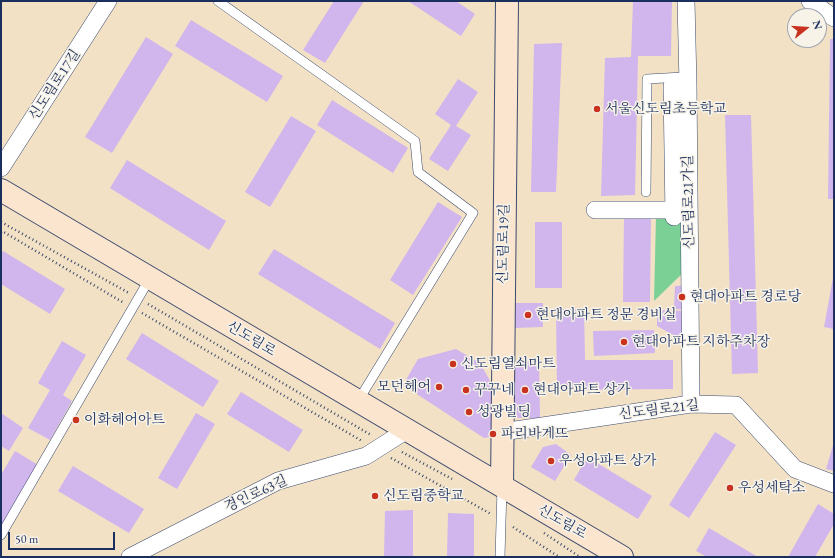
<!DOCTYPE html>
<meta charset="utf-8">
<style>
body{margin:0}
#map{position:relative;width:835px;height:558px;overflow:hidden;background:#f2e1c5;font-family:"EB Garamond",serif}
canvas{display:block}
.frame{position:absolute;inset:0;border:2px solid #1b2f5e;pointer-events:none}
.north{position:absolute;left:787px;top:8px;width:40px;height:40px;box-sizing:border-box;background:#f7f3e8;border:1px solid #9fa5b1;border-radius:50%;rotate:73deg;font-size:11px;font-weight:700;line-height:16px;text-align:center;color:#1b2f5e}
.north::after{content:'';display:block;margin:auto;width:14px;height:18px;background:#c8321e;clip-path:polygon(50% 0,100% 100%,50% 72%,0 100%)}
.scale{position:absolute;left:8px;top:532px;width:107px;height:18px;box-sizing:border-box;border:2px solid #1b2f5e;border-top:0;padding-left:5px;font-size:12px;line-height:14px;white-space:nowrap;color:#1b2f5e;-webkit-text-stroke:3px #f7f3e8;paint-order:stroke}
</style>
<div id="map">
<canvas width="835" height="558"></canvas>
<div class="frame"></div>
<div class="north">N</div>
<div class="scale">50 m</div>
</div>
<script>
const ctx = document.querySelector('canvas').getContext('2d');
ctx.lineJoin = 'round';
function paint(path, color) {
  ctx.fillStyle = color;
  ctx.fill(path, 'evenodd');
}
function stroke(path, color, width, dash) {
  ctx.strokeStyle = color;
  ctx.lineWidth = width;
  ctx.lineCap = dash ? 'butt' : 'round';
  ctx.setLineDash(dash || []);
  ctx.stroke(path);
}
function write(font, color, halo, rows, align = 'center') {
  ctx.font = font + ' "EB Garamond","Noto Serif KR",serif';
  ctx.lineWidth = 3;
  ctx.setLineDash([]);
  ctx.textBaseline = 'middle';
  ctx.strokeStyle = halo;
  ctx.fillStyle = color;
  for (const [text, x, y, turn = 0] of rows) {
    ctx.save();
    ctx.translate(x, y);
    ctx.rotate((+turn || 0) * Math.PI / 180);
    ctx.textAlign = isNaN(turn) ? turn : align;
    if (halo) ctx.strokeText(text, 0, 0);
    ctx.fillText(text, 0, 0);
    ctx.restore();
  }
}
const green = new Path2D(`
 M 686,216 L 686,270 L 654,301 L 656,217 Z`);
const building = new Path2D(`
 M 334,1 L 364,1 L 325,63 L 303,50 Z
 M 408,1 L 456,1 L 475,14 L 461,36 Z
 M 633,1 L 672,1 L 671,56 L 638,56 L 635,195 L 601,196 L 605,58 L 631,57 Z
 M 191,20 L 283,76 L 267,102 L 175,46 Z
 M 146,37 L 173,54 L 112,153 L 85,137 Z
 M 830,39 L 834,39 L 834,199 L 828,199 Z
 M 562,43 L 556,192 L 531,192 L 534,44 Z
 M 458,79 L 478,92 L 456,126 L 471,135 L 448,171 L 429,159 L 451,125 L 435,114 Z
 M 332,100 L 408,148 L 393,173 L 317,125 Z
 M 725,115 L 751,115 L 758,373 L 732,374 Z
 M 291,116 L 316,131 L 270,207 L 245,192 Z
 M 127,160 L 226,221 L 209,250 L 110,188 Z
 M 438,202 L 462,217 L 413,295 L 390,280 Z
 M 624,215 L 651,215 L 650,302 L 623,302 Z
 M 535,222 L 562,222 L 562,288 L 535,288 Z
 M 274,249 L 395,323 L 380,349 L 258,274 Z
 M 3,251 L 65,289 L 50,314 L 1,284 L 1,254 Z
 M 833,278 L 834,278 L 834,329 L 824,327 Z
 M 690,285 L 690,310 L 674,309 L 675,286 Z
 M 513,303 L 543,303 L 543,327 L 514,328 Z
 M 556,309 L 584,309 L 585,360 L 673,360 L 673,389 L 557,390 Z
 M 657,310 L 686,311 L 686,335 L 673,335 L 657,326 Z
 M 654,330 L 655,353 L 594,356 L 593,331 Z
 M 142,333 L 219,381 L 203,407 L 126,359 Z
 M 62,341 L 86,355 L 63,395 L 72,401 L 50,440 L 28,428 L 50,390 L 38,383 Z
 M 456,349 L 480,363 L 494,388 L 495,436 L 484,438 L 403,385 L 418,359 Z
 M 539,361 L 540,418 L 511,418 L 510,362 Z
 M 241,392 L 303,430 L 289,452 L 227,414 Z
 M 1,413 L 23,428 L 9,451 L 1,446 Z
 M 196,413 L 215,424 L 177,489 L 158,478 Z
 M 715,432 L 736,445 L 689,518 L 669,505 Z
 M 834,442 L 834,471 L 826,469 Z
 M 556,444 L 571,455 L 555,481 L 531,467 L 543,447 Z
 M 15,451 L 38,465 L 1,526 L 1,475 Z
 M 587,457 L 652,496 L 638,519 L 574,480 Z
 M 73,466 L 144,509 L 129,533 L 58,491 Z
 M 818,504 L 834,514 L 834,524 L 815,557 L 788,557 Z
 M 413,510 L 413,557 L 384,557 L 385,511 Z
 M 448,513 L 474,514 L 474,557 L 447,557 Z
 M 709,528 L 758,557 L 707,557 L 696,551 Z`);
const path = new Path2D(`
 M 1,222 L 129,293
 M 1,232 L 2,231 L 124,303
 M 148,304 L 371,435
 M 142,313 L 362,441
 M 402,452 L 452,479
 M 391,458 L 491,514
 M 513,527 L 559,557
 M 544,533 L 580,557`);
const lane = new Path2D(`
 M 218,1 L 415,141 L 418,172 L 473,213 L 358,401
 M 646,192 L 647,79 L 683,77
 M 1,535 L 150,278
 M 500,557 L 502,488`);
const street = new Path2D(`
 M 686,1 L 688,84 L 691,404
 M 810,1 L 834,18
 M 1,168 L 108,1
 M 595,210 L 674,210 L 674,217
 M 674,217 L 672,86 L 688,85
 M 502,432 L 691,404 L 736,405 L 795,469 L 834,484
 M 130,557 L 278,481 L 366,456 L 407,430`);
const secondary = new Path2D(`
 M 1,190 L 622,557
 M 502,486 L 507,1`);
const markers = [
 [597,109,4,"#c8321e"],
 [682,297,4,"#c8321e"],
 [528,315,4,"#c8321e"],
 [624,342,4,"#c8321e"],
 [453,364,4,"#c8321e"],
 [439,387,4,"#c8321e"],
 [466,390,4,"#c8321e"],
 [525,390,4,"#c8321e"],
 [469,412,4,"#c8321e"],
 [76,420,4,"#c8321e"],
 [493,434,4,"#c8321e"],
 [551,461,4,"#c8321e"],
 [730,488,4,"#c8321e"],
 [375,496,4,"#c8321e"]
];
const streetNames = [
 ["신도림로17길",55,85,-57],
 ["신도림로21가길",689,202,-91],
 ["신도림로19길",504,244,-89],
 ["신도림로",251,339,31],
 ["신도림로21길",659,410,-7],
 ["경인로63길",256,494,-25],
 ["신도림로",562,522,30]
];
const poiNames = [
 ["서울신도림초등학교",605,109],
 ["현대아파트 경로당",690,297],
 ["현대아파트 정문 경비실",536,315],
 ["현대아파트 지하주차장",632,342],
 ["신도림열쇠마트",461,364],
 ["모던헤어",431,387,"right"],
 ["꾸꾸네",474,390],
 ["현대아파트 상가",533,390],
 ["성광빌딩",477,412],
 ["이화헤어아트",84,420],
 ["파리바게뜨",501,434],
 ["우성아파트 상가",559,461],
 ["우성세탁소",738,488],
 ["신도림중학교",383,496]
];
paint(green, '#7bd195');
paint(building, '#d1b5ed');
stroke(lane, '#3b4a6d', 10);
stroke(street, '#3b4a6d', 18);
stroke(secondary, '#3b4a6d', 24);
stroke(path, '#3b4a6d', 2.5, [1, 3]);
stroke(lane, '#fff', 9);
stroke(street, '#fff', 17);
stroke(secondary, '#fbe5cf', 22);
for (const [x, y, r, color] of markers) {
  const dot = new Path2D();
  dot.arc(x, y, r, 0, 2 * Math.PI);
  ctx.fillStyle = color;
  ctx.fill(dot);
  stroke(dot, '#f7f3e8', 1.5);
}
write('14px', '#1b2f5e', '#f7f3e8', streetNames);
write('14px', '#1b2f5e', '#f7f3e8', poiNames, 'left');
</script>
